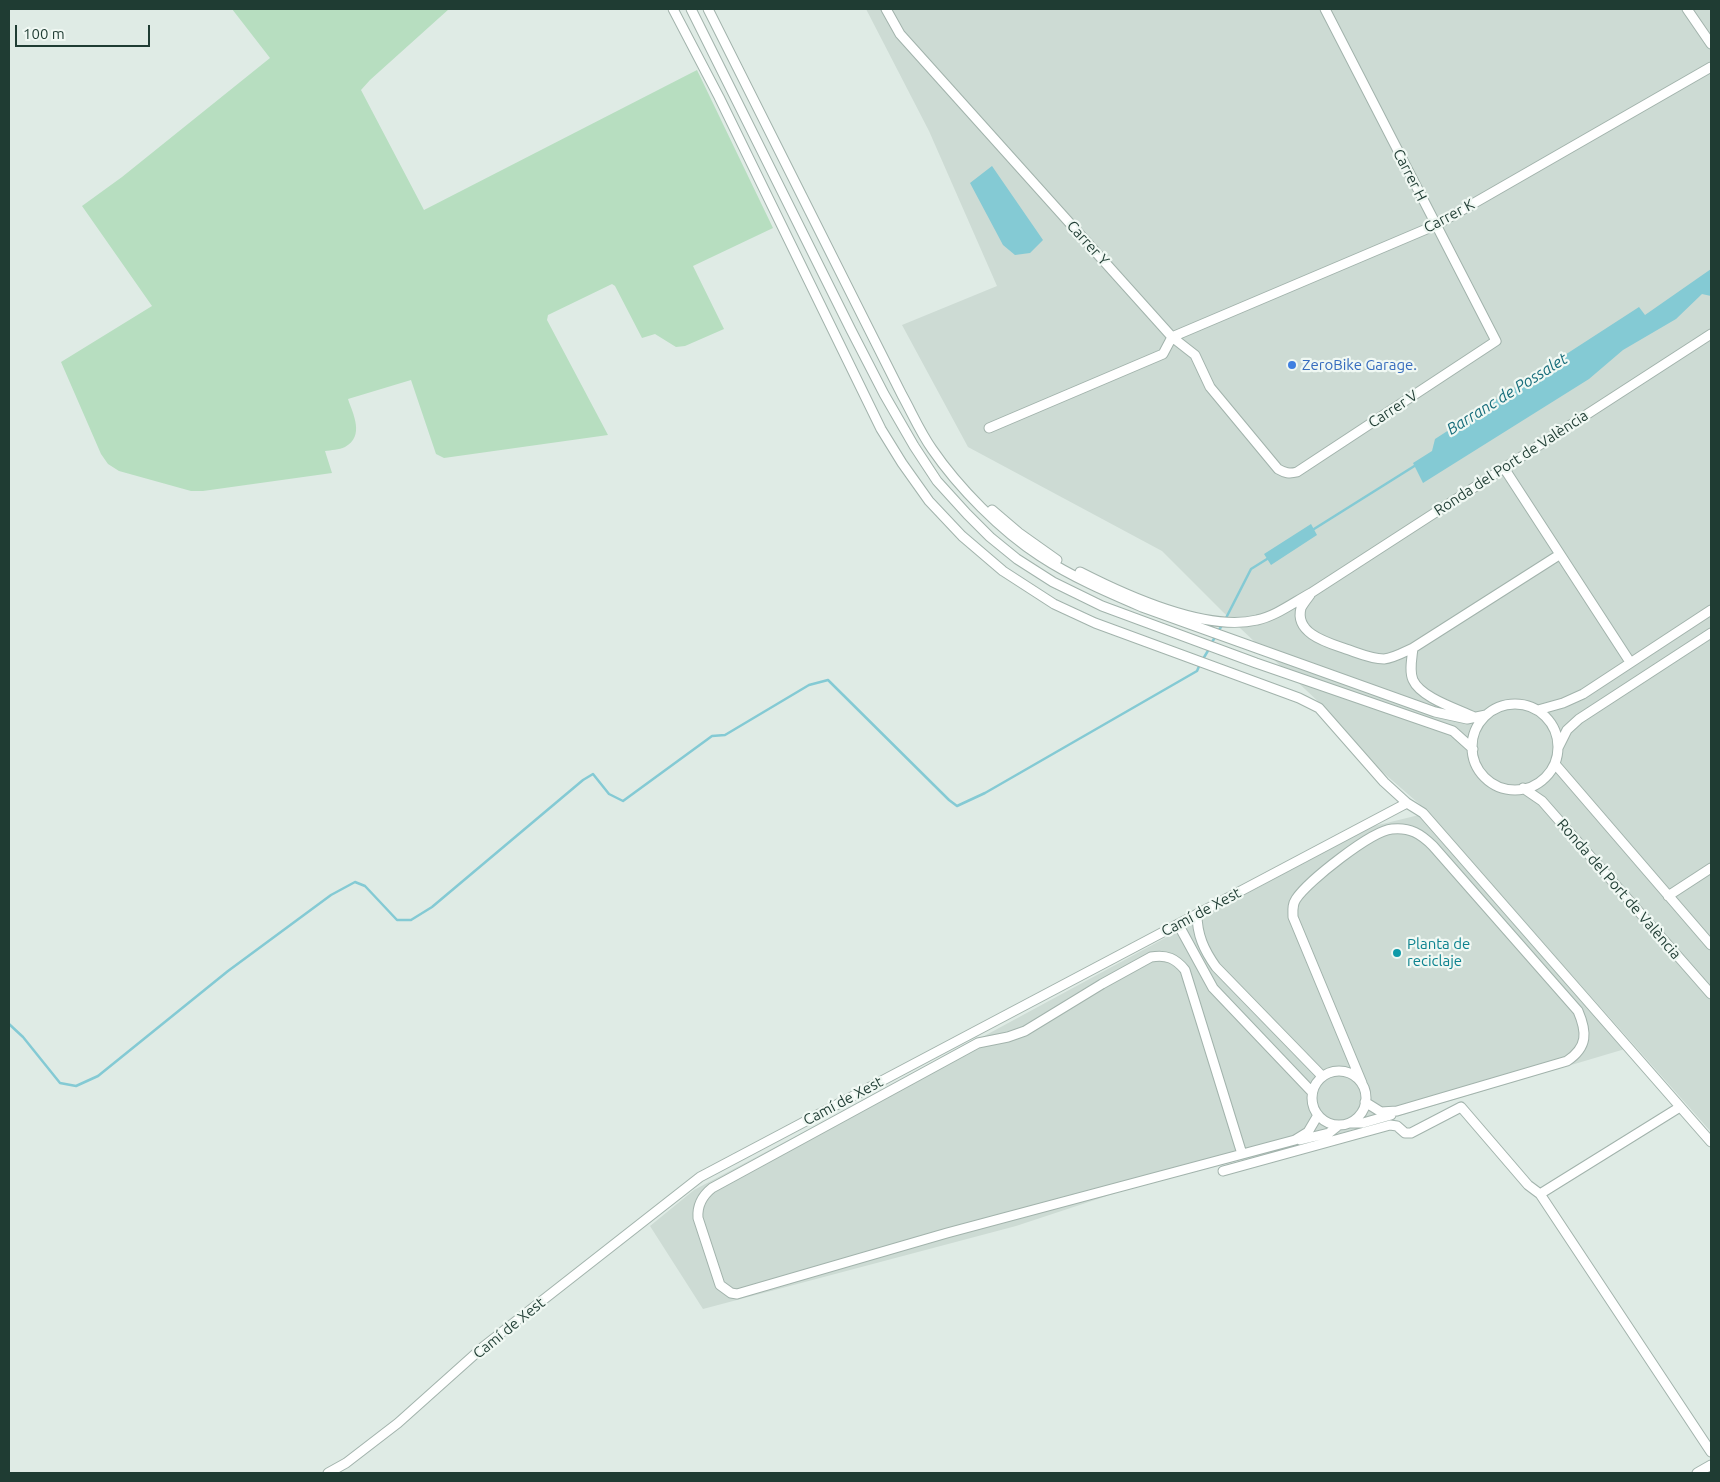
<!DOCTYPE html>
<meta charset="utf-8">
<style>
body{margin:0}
#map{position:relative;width:1720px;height:1482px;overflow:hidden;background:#dfebe5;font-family:Ubuntu,sans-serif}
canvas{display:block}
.frame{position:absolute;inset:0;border:10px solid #1f3c33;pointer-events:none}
.scale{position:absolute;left:15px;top:25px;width:135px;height:22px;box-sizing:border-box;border:2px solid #1f3c33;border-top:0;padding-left:6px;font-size:15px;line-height:18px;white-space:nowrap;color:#1f3c33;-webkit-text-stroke:4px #f0f8f3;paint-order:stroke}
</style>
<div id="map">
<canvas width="1720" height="1482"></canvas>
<div class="frame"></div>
<div class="scale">100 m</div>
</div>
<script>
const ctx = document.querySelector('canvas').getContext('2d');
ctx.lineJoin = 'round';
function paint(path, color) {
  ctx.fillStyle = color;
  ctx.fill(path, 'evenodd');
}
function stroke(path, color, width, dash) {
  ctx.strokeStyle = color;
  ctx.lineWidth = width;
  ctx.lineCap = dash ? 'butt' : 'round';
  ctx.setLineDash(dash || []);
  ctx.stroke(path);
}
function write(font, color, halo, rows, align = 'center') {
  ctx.font = font + ' Ubuntu,sans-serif';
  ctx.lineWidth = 4.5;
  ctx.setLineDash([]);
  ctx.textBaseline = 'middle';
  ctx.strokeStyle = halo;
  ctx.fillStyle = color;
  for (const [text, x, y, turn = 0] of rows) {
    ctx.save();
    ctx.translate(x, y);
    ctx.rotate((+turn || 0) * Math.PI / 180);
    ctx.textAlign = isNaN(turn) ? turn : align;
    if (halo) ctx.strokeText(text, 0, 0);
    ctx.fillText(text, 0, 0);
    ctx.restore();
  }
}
const built = new Path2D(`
 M 866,9 L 1711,9 L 1711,1132 L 1425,809 L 1378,768 L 1323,706 L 1223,612 L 1162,551 L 968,447 L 902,325 L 997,286 L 929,131 Z
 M 1419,815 L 1625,1049 L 1322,1139 L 1125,1190 L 1016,1226 L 703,1309 L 650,1226 L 694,1190 L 975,1041 L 1370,827 Z`);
const green = new Path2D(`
 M 232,9 L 449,9 L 370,80 L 361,90 L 424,210 L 697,70 L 773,228 L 693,266 L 724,329 L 685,346 L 676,347 L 655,334 L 642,338 L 615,286 L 612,284 L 548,315 L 547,320 L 608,435 L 444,458 L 436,454 L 411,380 L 348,399 C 353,414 365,436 345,447 C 339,450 331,450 325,451 L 332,473 L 203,491 L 191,491 L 119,471 L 108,464 L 101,454 L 61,362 L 152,306 L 82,206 L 122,177 L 270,58 Z`);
const water = new Path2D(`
 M 992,166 L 1043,240 L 1030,253 L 1015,255 L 1003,245 L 970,183 Z
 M 1711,269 L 1711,296 L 1702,294 L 1676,319 L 1623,350 L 1589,379 L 1423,483 L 1413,463 L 1432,451 L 1435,439 L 1639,307 L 1645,315 Z
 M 1311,524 L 1317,535 L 1271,565 L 1264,554 Z`);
const stream = new Path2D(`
 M 1314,529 L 1416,465
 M 1225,620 L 1251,569 L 1267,559
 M 1211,644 L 1222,625
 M 1203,659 L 1209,649
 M 9,1024 L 23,1037 L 60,1083 L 76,1086 L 98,1076 L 228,971 L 331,895 L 355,882 L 365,886 L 397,920 L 411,920 L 432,907 L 583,780 L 593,774 L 609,794 L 623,801 L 712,736 L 725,735 L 809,685 L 828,680 L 949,800 L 957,806 L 985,793 L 1197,671 L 1200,664`);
const minor = new Path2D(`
 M 673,9 L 719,97 L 881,429 L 902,463 L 929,501 L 962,536 L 1003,571 L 1054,604 L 1095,623 L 1299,698 L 1319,708 L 1384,782 L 1407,803 L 1423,813 L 1711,1142
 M 691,9 L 851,330 L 884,394 L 914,446 L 937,481 L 967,514 L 990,537 L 1017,559 L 1053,582 L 1102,606 L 1256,663 L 1453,731 L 1473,749
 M 708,9 L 902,395 C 912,413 920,432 932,449 C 958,487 1001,531 1040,556 C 1072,577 1107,592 1142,607 L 1435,712 L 1467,719 L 1486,715
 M 886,9 L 900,34 L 1172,337 L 1195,355 L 1210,387 L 1278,469 C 1285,473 1289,474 1297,472 L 1496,341 L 1325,9
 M 1687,9 L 1711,44
 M 1172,337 L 1436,225 L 1711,67
 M 989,428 L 1163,354 L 1172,337
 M 1504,468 L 1630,662
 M 992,510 L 1019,533 L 1057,560
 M 1080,572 C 1125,595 1206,632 1257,620 C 1276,616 1294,602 1311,593 L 1711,334
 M 1310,595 C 1307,599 1303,604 1301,608 C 1294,634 1329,643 1346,649 C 1358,653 1371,659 1384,659 C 1394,658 1404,652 1413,648 L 1559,555
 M 1413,648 C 1412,658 1409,671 1413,680 C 1421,698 1458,709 1474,717
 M1472 747a43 43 0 1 1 86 0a43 43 0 1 1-86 0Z
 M 1538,710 L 1563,703 L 1583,694 L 1711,610
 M 1558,748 L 1567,730 L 1579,719 L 1711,633
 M 1555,764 L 1711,945
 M 1523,788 L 1542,801 L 1711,994
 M 1668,896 L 1711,868
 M 1197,914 C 1197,935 1204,950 1216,967 L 1322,1076
 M 1178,924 L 1213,988 L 1312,1092
 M1312 1098a27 27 0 1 1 54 0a27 27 0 1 1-54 0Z
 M 1362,1083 L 1293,917 C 1293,910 1292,905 1296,899 C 1308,881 1371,831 1392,829 C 1410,827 1421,834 1433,846 L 1578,1011 C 1587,1032 1588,1047 1567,1061 L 1397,1111 L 1381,1112 L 1365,1102
 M 1680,1107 L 1540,1194 L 1711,1452
 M 1350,1123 L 1363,1123 L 1391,1115
 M 1300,1140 L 1329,1133 L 1339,1125
 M 1242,1154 L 1185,970 C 1176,959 1167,954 1151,957 L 1102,984 L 1025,1031 L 1008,1037 L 978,1043 L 712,1188 C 702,1196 697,1205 698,1218 L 720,1285 L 731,1293 L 737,1294 L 947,1233 L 1295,1140 L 1308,1132 L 1318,1115
 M 1223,1171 L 1390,1125 L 1397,1126 L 1405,1133 L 1411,1133 L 1461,1107 L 1528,1185 L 1540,1194
 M 328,1473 L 346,1463 L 398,1423 L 483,1347 L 700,1177 L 1407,803
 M 1697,1473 L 1711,1465`);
const markers = [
 [1292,365,5,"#3f7fe0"],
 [1397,953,5,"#0f9aa8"]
];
const streetNames = [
 ["Carrer H",1410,175,63],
 ["Carrer K",1449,216,-28],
 ["Carrer Y",1088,243,48],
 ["Carrer V",1393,409,-33],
 ["Ronda del Port de València",1511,463,-33],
 ["Ronda del Port de València",1619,889,49],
 ["Camí de Xest",1201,912,-28],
 ["Camí de Xest",843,1101,-28],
 ["Camí de Xest",509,1328,-39]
];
const shopNames = [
 ["ZeroBike Garage.",1302,365]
];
const cultureNames = [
 ["Planta de",1407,944],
 ["reciclaje",1407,961]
];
const waterNames = [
 ["Barranc de Possalet",1507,394,-32]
];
paint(built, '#cddbd4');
paint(green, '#b7dec0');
paint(water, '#84cad4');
stroke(stream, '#84cad4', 2.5);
stroke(minor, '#a2b3ac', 11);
stroke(minor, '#fff', 9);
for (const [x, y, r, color] of markers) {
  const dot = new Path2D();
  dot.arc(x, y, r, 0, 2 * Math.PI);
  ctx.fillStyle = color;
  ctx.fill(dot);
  stroke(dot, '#f0f8f3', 2);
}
write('15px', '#1f3c33', '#f0f8f3', streetNames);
write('15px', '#366cbe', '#f0f8f3', shopNames, 'left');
write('15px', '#0d838f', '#f0f8f3', cultureNames, 'left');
write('italic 16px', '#176d7b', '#f0f8f3', waterNames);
</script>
